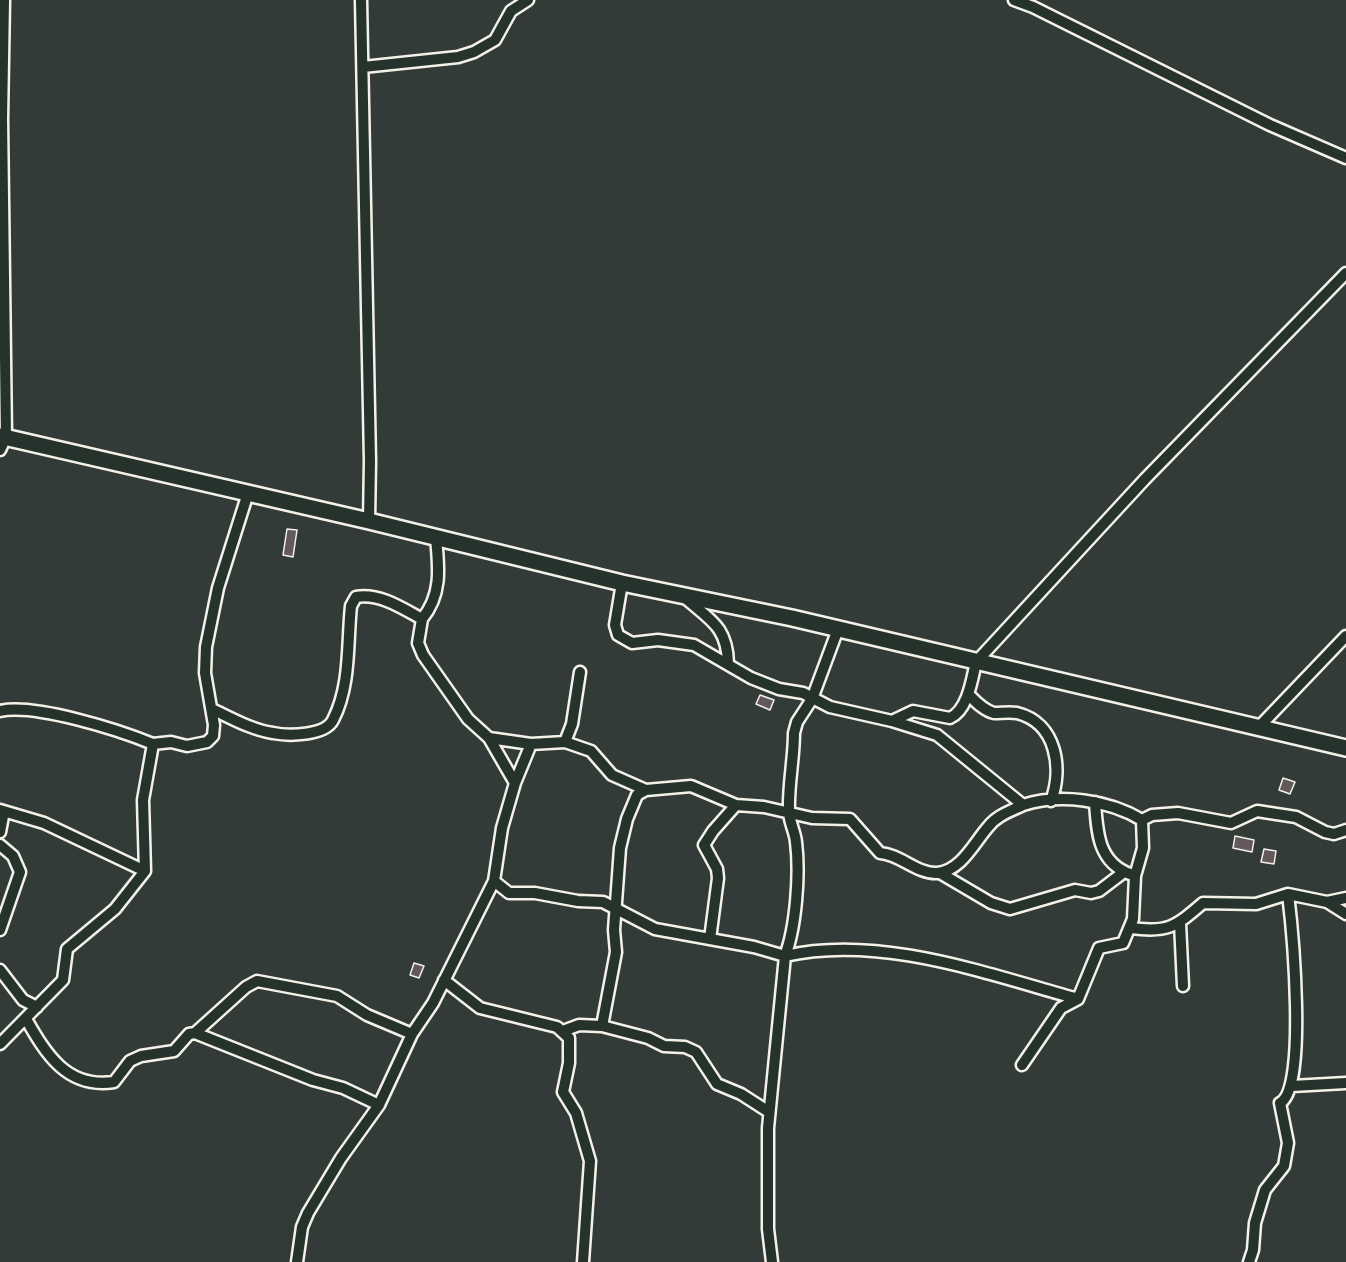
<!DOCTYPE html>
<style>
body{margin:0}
canvas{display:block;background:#323b37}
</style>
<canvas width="1346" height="1262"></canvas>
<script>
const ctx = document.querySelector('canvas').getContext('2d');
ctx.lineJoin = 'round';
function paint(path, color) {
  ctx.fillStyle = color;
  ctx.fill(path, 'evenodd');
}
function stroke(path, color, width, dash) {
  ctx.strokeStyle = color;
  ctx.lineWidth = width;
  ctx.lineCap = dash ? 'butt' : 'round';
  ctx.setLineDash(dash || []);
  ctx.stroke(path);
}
const building = new Path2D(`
 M 287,529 L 297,530 L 293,557 L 283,555 Z
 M 760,695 L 774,700 L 770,710 L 756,704 Z
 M 1283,778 L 1295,782 L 1290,794 L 1279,790 Z
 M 1235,836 L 1254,840 L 1252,852 L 1233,848 Z
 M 1264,849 L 1276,851 L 1274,864 L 1261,862 Z
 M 414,963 L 424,966 L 419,978 L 410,975 Z`);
const minor = new Path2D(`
 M 361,0 L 370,461 L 369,521
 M 1014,0 L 1033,7 L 1270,125 L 1346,158
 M 363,67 L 458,57 L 474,52 L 495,40 L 511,11 L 528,0
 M 0,450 L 6,437 L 2,119 L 4,0
 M 622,583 L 615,625 L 618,635 L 632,643 L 658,640 L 694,645 L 751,678 L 779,689 L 803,693 L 830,707 L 892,721 L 913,711 L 950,718 C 968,710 972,679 976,662 L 1145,479 L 1346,273
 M 684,597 C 710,620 727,626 728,663
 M 422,619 C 442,595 439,568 436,538
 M 968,694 C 975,701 984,711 994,713 C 1002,713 1010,712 1017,713 C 1057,723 1063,769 1051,801
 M 212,709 C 231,718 252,730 273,733 C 288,736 325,736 333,720 C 351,685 347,643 351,606 L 356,597 C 380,593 402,608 422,619 L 418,643 L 423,655 L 468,719 L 489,738 L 515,783 L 502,828 L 494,881 L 433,1003 L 412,1034 L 379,1105 L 341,1158 L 308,1213 L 302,1227 L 297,1262
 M 0,711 C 34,703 119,730 153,744
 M 892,721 L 937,735 L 1023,805 C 1060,793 1109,800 1142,820 L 1152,815 L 1178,813 L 1231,823 L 1257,811 L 1296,817 L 1325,832 L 1334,834 L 1346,830
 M 1257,729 L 1346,636
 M 489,738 L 531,744
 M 565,742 L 591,751 L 612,775 L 646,790 L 691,786 L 736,805 L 764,807 L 812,818 L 850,819 L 880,853 C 900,854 917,874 937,873 C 961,871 974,843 988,827 C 997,815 1011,811 1023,805
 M 515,783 L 531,744 L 565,742 L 572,724 L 580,672
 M 1095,802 C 1097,832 1098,862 1130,874
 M 0,810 L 44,823 L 145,871
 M 0,812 L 3,816 L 0,832
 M 0,845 L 13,856 L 20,872 L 0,930
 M 940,873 L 991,903 L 1010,909 L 1075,890 L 1091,893 L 1099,891 L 1124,872
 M 494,881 L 509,893 L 535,893 L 578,901 L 603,902 L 655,929 L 754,947 L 785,956 C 796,927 800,874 796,842 C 795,831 789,822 789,811 C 788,785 794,759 794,733 L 797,722 L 812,699 L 838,629
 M 1327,902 L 1346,898
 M 1180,923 L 1183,986
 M 1131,928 C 1168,933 1175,927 1203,903 L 1256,904 L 1288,894 L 1327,902 L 1346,914
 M 710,939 L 718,878 L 717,869 L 704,845 L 713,831 L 736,805
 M 0,970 L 23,1000 L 37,1007
 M 444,980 L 480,1008 L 557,1027 L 569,1038 L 569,1063 L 563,1092 L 576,1113 L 590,1161 L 583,1262
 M 26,1019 C 46,1054 67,1089 114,1082 L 130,1061 L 141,1056 L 174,1051 L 189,1034 L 195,1033 L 313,1080 L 343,1088 L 379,1105
 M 602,1026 L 616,952 L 614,930 L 620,848 L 627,819 L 637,795 L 646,790
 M 563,1031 L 579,1025 L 602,1026 L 648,1038 L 664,1046 L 685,1047 L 696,1052 L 717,1084 L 741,1094 L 769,1112
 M 195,1033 L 246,987 L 257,981 L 337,996 L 367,1015 L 412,1034
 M 0,1044 L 63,980 L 67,949 L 115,909 L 145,871 L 143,800 L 153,744 L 171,742 L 187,746 L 207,742 L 213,736 L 214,725 L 205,673 L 206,647 L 218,588 L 248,493
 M 1022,1065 L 1061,1008 L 1078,999 L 1099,948 L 1123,943 L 1133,919 L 1135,876 L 1143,848 L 1142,820
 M 1292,1086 L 1346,1083
 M 772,1262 L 768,1229 L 768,1128 L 785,956 C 879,934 987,974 1078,999
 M 1249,1262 L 1253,1250 L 1255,1223 L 1265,1190 L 1284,1166 L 1288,1143 L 1280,1103 C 1308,1089 1292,926 1288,894`);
const secondary = new Path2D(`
 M 0,436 L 369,521 L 622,583 L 792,618 L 1346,748`);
paint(building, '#63595d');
stroke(building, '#f4f1e8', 1.5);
stroke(minor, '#f4f1e8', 15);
stroke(secondary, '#f4f1e8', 20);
stroke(minor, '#26332d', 10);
stroke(secondary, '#26332d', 15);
</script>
